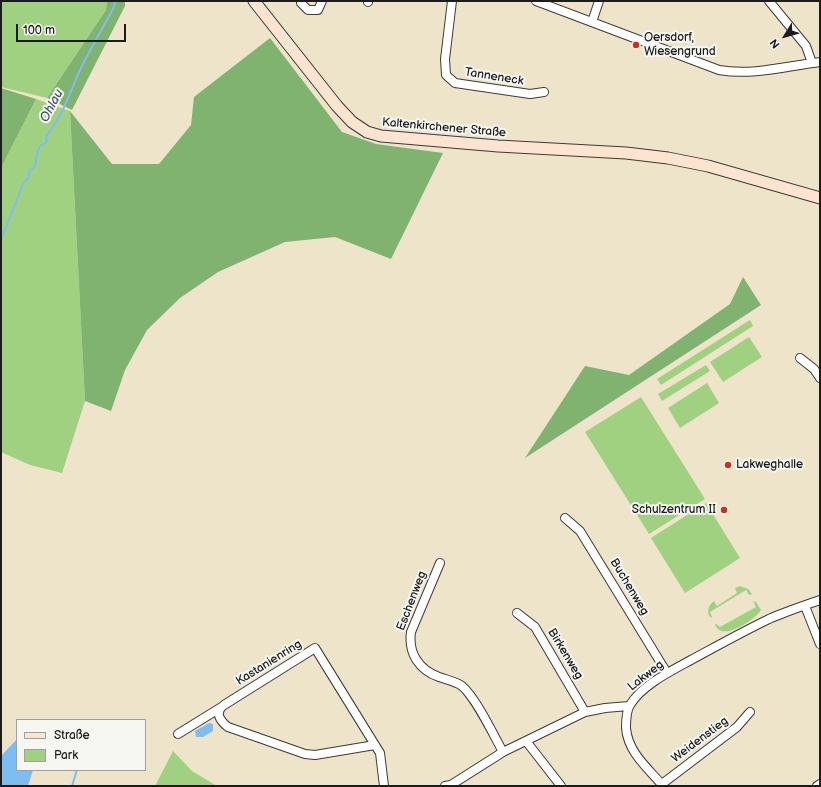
<!DOCTYPE html>
<meta charset="utf-8">
<style>
body{margin:0}
#map{position:relative;width:821px;height:787px;overflow:hidden;background:#eee4ca;font-family:"Balsamiq Sans",sans-serif}
canvas{display:block}
.frame{position:absolute;inset:0;border:2px solid #1c1c1c;pointer-events:none}
.legend{position:absolute;left:16px;top:719px;width:130px;height:52px;box-sizing:border-box;background:#f6f6f2;border:1px solid #9f9f9c;margin:0;padding:5px 7px;list-style:none;font-size:12px;color:#1c1c1c}
.legend li{display:flex;align-items:center;gap:8px;height:20px}
.legend b{width:20px;border:1px solid #9f9f9c}
.north{position:absolute;left:765px;top:16px;width:40px;height:40px;-webkit-text-stroke:3px #f6f6f2;paint-order:stroke;rotate:233deg;font-size:11px;font-weight:700;line-height:16px;text-align:center;color:#1c1c1c}
.north::after{content:'';display:block;margin:auto;width:14px;height:18px;background:#1c1c1c;clip-path:polygon(50% 0,100% 100%,50% 72%,0 100%)}
.scale{position:absolute;left:16px;top:24px;width:110px;height:18px;box-sizing:border-box;border:2px solid #1c1c1c;border-top:0;padding-left:5px;font-size:12px;line-height:14px;white-space:nowrap;color:#1c1c1c;-webkit-text-stroke:3px #f6f6f2;paint-order:stroke}
</style>
<div id="map">
<canvas width="821" height="787"></canvas>
<div class="frame"></div>
<ul class="legend">
<li><b style="height:5px;background:#fde4d1"></b>Straße</li>
<li><b style="height:11px;background:#a0d181"></b>Park</li>
</ul>
<div class="north">N</div>
<div class="scale">100 m</div>
</div>
<script>
const ctx = document.querySelector('canvas').getContext('2d');
ctx.lineJoin = 'round';
function paint(path, color) {
  ctx.fillStyle = color;
  ctx.fill(path, 'evenodd');
}
function stroke(path, color, width, dash) {
  ctx.strokeStyle = color;
  ctx.lineWidth = width;
  ctx.lineCap = dash ? 'butt' : 'round';
  ctx.setLineDash(dash || []);
  ctx.stroke(path);
}
function write(font, color, halo, rows, align = 'center') {
  ctx.font = font + ' "Balsamiq Sans",sans-serif';
  ctx.lineWidth = 4;
  ctx.setLineDash([]);
  ctx.textBaseline = 'middle';
  ctx.strokeStyle = halo;
  ctx.fillStyle = color;
  for (const [text, x, y, turn = 0] of rows) {
    ctx.save();
    ctx.translate(x, y);
    ctx.rotate((+turn || 0) * Math.PI / 180);
    ctx.textAlign = isNaN(turn) ? turn : align;
    if (halo) ctx.strokeText(text, 0, 0);
    ctx.fillText(text, 0, 0);
    ctx.restore();
  }
}
const green = new Path2D(`
 M 1,1 L 107,1 L 106,10 L 47,98 L 1,87 Z
 M 36,99 L 70,111 L 85,401 L 62,473 L 30,465 L 1,452 L 1,168 Z
 M 750,320 L 753,326 L 661,385 L 657,379 Z
 M 749,337 L 762,357 L 723,382 L 710,362 Z
 M 706,365 L 710,371 L 662,401 L 658,394 Z
 M 707,383 L 719,403 L 680,428 L 668,408 Z
 M 641,397 L 705,499 L 649,534 L 585,432 Z
 M 706,503 L 740,558 L 685,593 L 651,538 Z
 M 740,586 L 748,589 L 752,594 L 749,595 L 746,590 L 710,612 L 712,617 L 711,618 C 706,613 708,605 714,601 L 717,606 L 737,593 L 735,588 Z
 M 753,601 L 756,602 L 761,610 C 755,620 720,643 715,624 L 716,624 L 720,627 L 756,607 Z
 M 173,751 L 192,771 L 217,786 L 155,786 Z`);
const forest = new Path2D(`
 M 107,1 L 125,1 L 125,6 L 72,110 L 47,98 L 106,10 Z
 M 270,38 L 342,132 L 376,144 L 443,153 L 391,259 L 335,237 L 285,242 L 218,272 L 180,298 L 147,330 L 125,370 L 111,411 L 85,401 L 70,111 L 112,164 L 159,164 L 191,125 L 194,97 Z
 M 1,88 L 36,99 L 1,168 Z
 M 743,277 L 761,305 L 525,458 L 585,366 L 629,375 L 730,304 Z`);
const water = new Path2D(`
 M 209,723 L 213,724 L 213,731 L 203,737 L 196,737 L 195,731 Z
 M 17,739 L 17,770 L 33,770 L 28,786 L 1,786 L 1,756 Z`);
const stream = new Path2D(`
 M 1,240 L 23,184 L 28,178 L 30,170 L 35,167 L 37,154 L 40,146 L 47,142 L 46,136 C 62,118 70,92 80,70 C 90,49 103,28 114,7 L 115,1
 M 72,786 L 77,770`);
const minor = new Path2D(`
 M 301,1 L 301,3 L 308,10 L 318,10 L 322,1
 M 368,1 L 368,2
 M 452,1 L 445,59 L 446,75 L 455,83 L 530,94 L 544,92
 M 536,1 L 719,70 C 752,76 787,66 820,62
 M 769,1 L 806,46 L 812,63
 M 592,22 L 599,1
 M 800,358 L 814,369 L 820,378
 M 565,518 L 580,531 L 667,673
 M 440,563 L 411,632 C 408,653 419,670 439,677 C 447,680 455,681 462,686 C 476,698 493,734 503,752
 M 805,606 L 820,644
 M 517,613 L 535,627 L 585,712
 M 178,734 L 220,708
 M 526,741 L 561,786
 M 375,745 L 315,755 L 305,754 L 228,727 C 220,721 214,712 224,705 L 315,648 L 375,745 L 380,753 L 384,786
 M 662,784 L 737,727 L 750,712
 M 445,786 L 451,785 L 503,752 L 585,712 L 605,708 L 629,706
 M 663,786 C 649,769 628,753 626,728 C 626,721 626,711 630,705 C 642,685 671,671 691,660 C 717,646 742,632 769,619 C 785,612 803,606 820,600
 M 817,786 L 820,784`);
const secondary = new Path2D(`
 M 254,1 L 337,106 L 352,122 L 367,132 L 381,136 L 498,146 L 626,153 L 668,158 L 708,166 L 820,198`);
const markers = [
 [636,45,4,"#c8321e"],
 [728,465,4,"#c8321e"],
 [724,510,4,"#c8321e"]
];
const poiNames = [
 ["Oersdorf,",644,38],
 ["Wiesengrund",644,52],
 ["Lakweghalle",736,465],
 ["Schulzentrum II",716,510,"right"]
];
const streetNames = [
 ["Tanneneck",494,77,9],
 ["Kaltenkirchener Straße",444,128,5],
 ["Buchenweg",629,587,59],
 ["Eschenweg",412,601,-69],
 ["Birkenweg",565,654,59],
 ["Kastanienring",269,663,-32],
 ["Lakweg",646,676,-38],
 ["Weidenstieg",700,740,-37]
];
const waterNames = [
 ["Ohlau",52,106,-62]
];
paint(green, '#a0d181');
paint(forest, '#80b36f');
paint(water, '#7ebdf2');
stroke(stream, '#7ebdf2', 2);
stroke(minor, '#3c3a36', 10);
stroke(secondary, '#3c3a36', 13);
stroke(minor, '#fff', 8);
stroke(secondary, '#fde4d1', 11);
for (const [x, y, r, color] of markers) {
  const dot = new Path2D();
  dot.arc(x, y, r, 0, 2 * Math.PI);
  ctx.fillStyle = color;
  ctx.fill(dot);
  stroke(dot, '#f6f6f2', 1.5);
}
write('12px', '#1c1c1c', '#f6f6f2', poiNames, 'left');
write('12px', '#1c1c1c', '#f6f6f2', streetNames);
write('italic 13px', '#3e5467', '#f6f6f2', waterNames);
</script>
